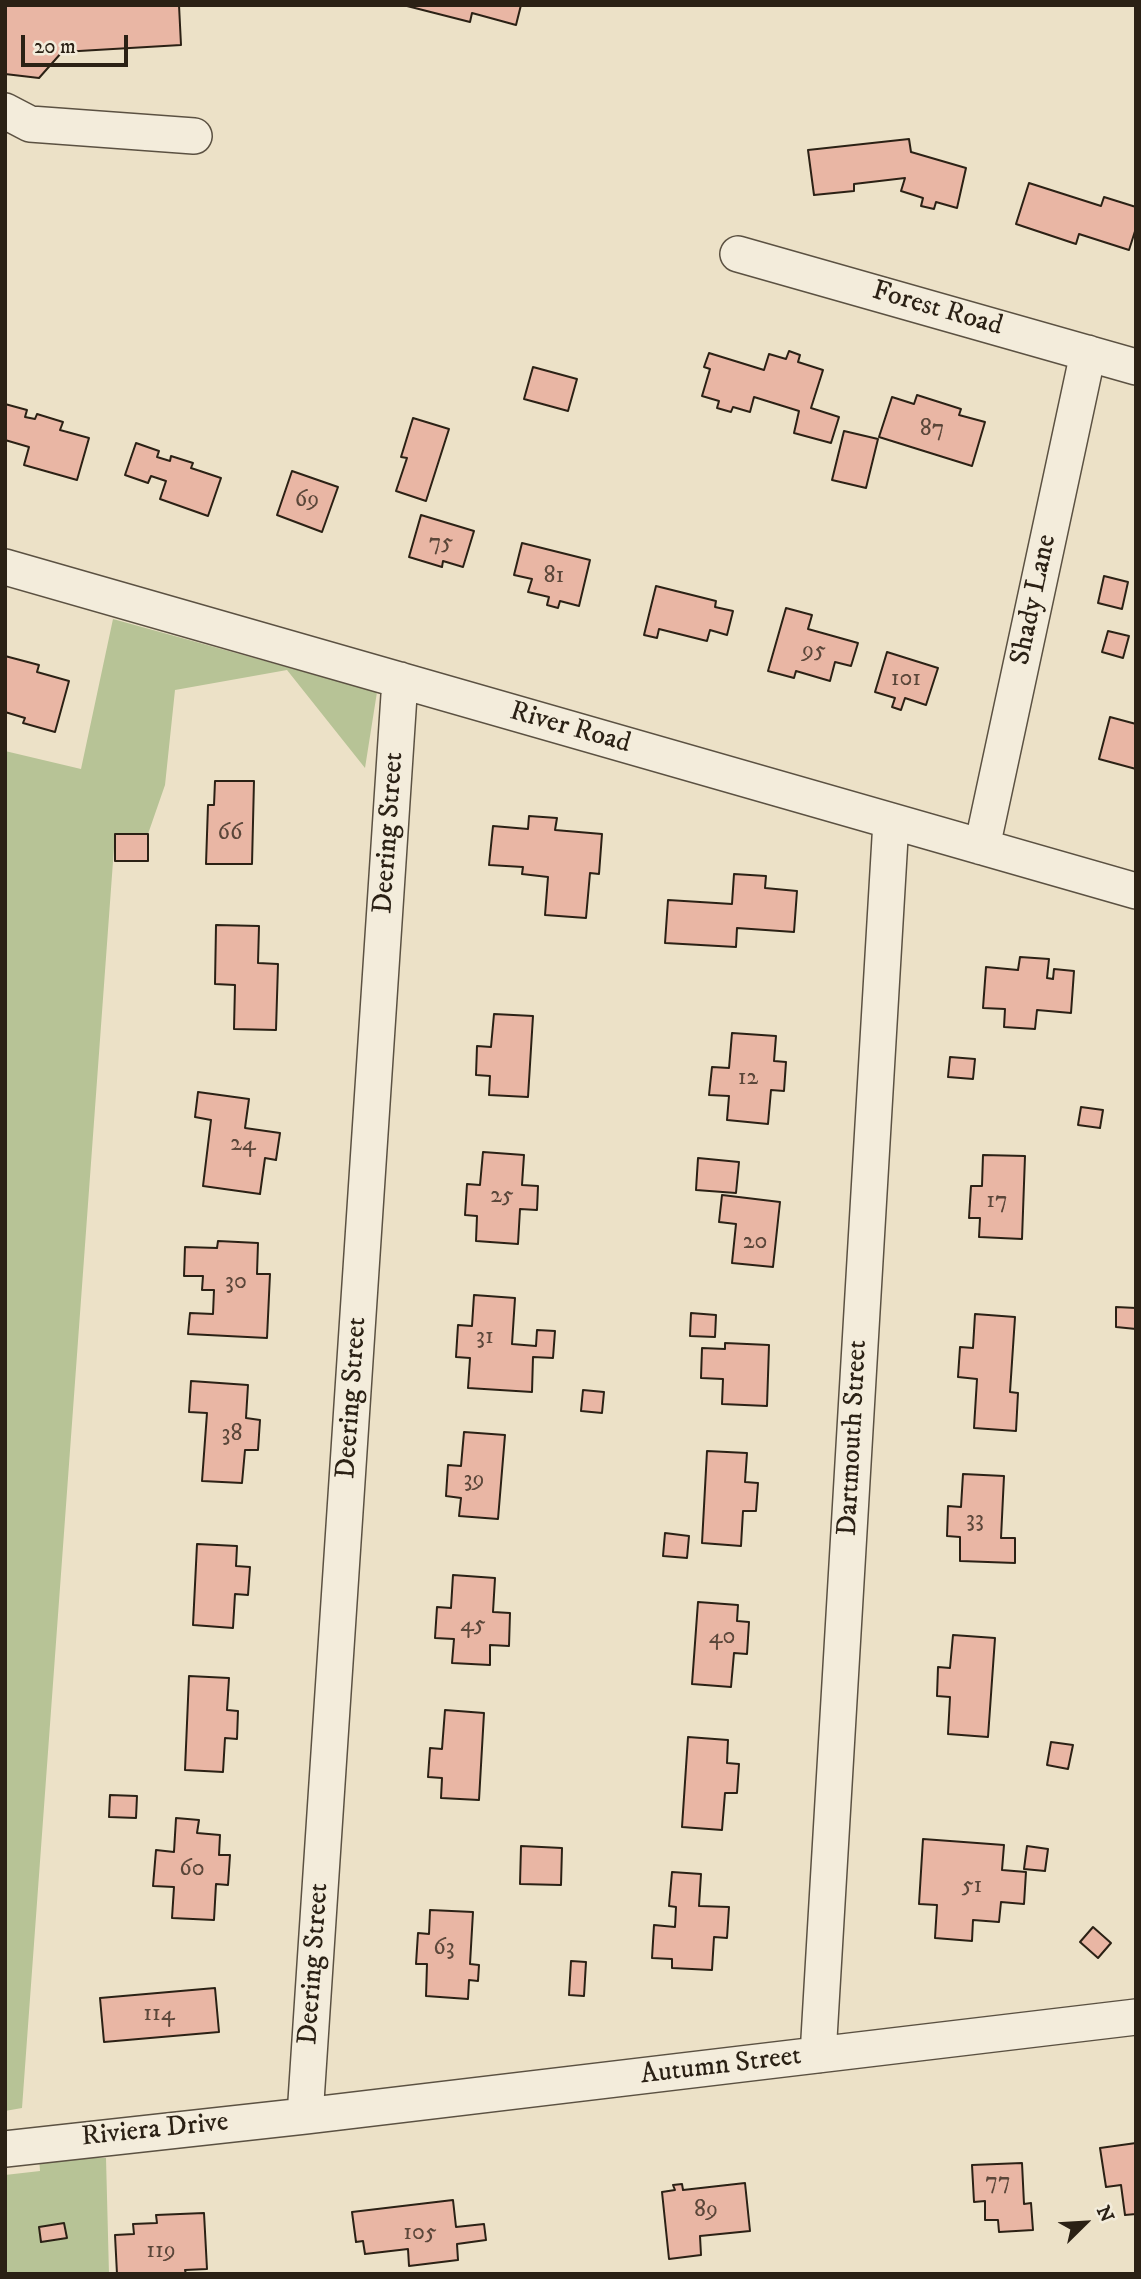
<!DOCTYPE html>
<style>
body{margin:0}
#map{position:relative;width:1141px;height:2279px;overflow:hidden;background:#ece1c7;font-family:"IM FELL DW Pica",serif}
canvas{display:block}
.frame{position:absolute;inset:0;border:7px solid #2b2115;pointer-events:none}
.north{position:absolute;left:1050px;top:2188px;width:70px;height:70px;-webkit-text-stroke:5px #f3ecdb;paint-order:stroke;rotate:66deg;font-size:19px;font-weight:700;line-height:28px;text-align:center;color:#2b2115}
.north::after{content:'';display:block;margin:auto;width:24px;height:32px;background:#2b2115;clip-path:polygon(50% 0,100% 100%,50% 72%,0 100%)}
.scale{position:absolute;left:21px;top:35px;width:107px;height:32px;box-sizing:border-box;border:4px solid #2b2115;border-top:0;padding-left:9px;font-size:21px;line-height:24px;white-space:nowrap;color:#2b2115;-webkit-text-stroke:5px #f3ecdb;paint-order:stroke}
</style>
<div id="map">
<canvas width="1141" height="2279"></canvas>
<div class="frame"></div>
<div class="north">N</div>
<div class="scale">20 m</div>
</div>
<script>
const ctx = document.querySelector('canvas').getContext('2d');
ctx.lineJoin = 'round';
function paint(path, color) {
  ctx.fillStyle = color;
  ctx.fill(path, 'evenodd');
}
function stroke(path, color, width, dash) {
  ctx.strokeStyle = color;
  ctx.lineWidth = width;
  ctx.lineCap = dash ? 'butt' : 'round';
  ctx.setLineDash(dash || []);
  ctx.stroke(path);
}
function write(font, color, halo, rows, align = 'center') {
  ctx.font = font + ' "IM FELL DW Pica",serif';
  ctx.lineWidth = 5;
  ctx.setLineDash([]);
  ctx.textBaseline = 'middle';
  ctx.strokeStyle = halo;
  ctx.fillStyle = color;
  for (const [text, x, y, turn = 0] of rows) {
    ctx.save();
    ctx.translate(x, y);
    ctx.rotate((+turn || 0) * Math.PI / 180);
    ctx.textAlign = isNaN(turn) ? turn : align;
    if (halo) ctx.strokeText(text, 0, 0);
    ctx.fillText(text, 0, 0);
    ctx.restore();
  }
}
const green = new Path2D(`
 M 113,619 L 377,692 L 365,768 L 287,670 L 175,690 L 165,785 L 148,834 L 115,834 L 22,2108 L 5,2111 L 5,751 L 81,769 Z
 M 39,2157 L 106,2158 L 109,2274 L 5,2274 L 5,2175 L 40,2171 Z`);
const building = new Path2D(`
 M 5,5 L 179,5 L 181,45 L 62,52 L 39,78 L 5,74 Z
 M 521,5 L 516,25 L 472,13 L 470,22 L 407,6 Z
 M 909,139 L 911,152 L 966,168 L 957,208 L 936,202 L 934,209 L 921,206 L 923,198 L 901,191 L 905,178 L 854,184 L 854,191 L 814,195 L 808,150 Z
 M 1029,183 L 1101,206 L 1104,197 L 1136,207 L 1136,228 L 1129,250 L 1079,234 L 1076,244 L 1016,224 Z
 M 789,351 L 800,355 L 798,362 L 823,370 L 811,408 L 839,417 L 831,443 L 794,433 L 799,411 L 754,397 L 750,412 L 733,407 L 731,412 L 717,408 L 719,401 L 702,396 L 710,369 L 704,367 L 709,353 L 764,370 L 769,354 L 786,359 Z
 M 533,367 L 577,379 L 568,411 L 524,399 Z
 M 917,395 L 961,409 L 959,415 L 985,422 L 972,466 L 879,437 L 892,397 L 914,404 Z
 M 5,404 L 27,410 L 25,417 L 35,419 L 37,414 L 63,422 L 60,430 L 89,438 L 77,480 L 24,465 L 29,447 L 5,440 Z
 M 413,418 L 449,429 L 426,501 L 396,491 L 407,458 L 401,457 Z
 M 844,431 L 878,439 L 866,488 L 832,480 Z
 M 136,443 L 159,451 L 157,457 L 170,461 L 171,456 L 193,463 L 191,468 L 221,478 L 208,516 L 160,499 L 166,481 L 151,476 L 148,483 L 125,475 Z
 M 292,471 L 338,487 L 322,532 L 277,515 Z
 M 421,515 L 474,531 L 463,567 L 443,561 L 442,567 L 409,557 Z
 M 522,543 L 590,560 L 579,606 L 560,601 L 558,608 L 547,605 L 549,597 L 528,592 L 532,579 L 514,575 Z
 M 1104,576 L 1128,582 L 1122,609 L 1098,603 Z
 M 656,586 L 716,601 L 715,607 L 733,611 L 727,635 L 710,630 L 707,641 L 659,629 L 657,638 L 644,635 Z
 M 786,608 L 812,615 L 808,629 L 858,643 L 851,666 L 835,662 L 830,681 L 796,671 L 794,678 L 768,671 Z
 M 1108,631 L 1129,636 L 1123,658 L 1102,652 Z
 M 887,652 L 938,668 L 926,705 L 905,698 L 901,710 L 892,707 L 895,698 L 875,692 Z
 M 5,656 L 39,665 L 37,672 L 69,681 L 55,732 L 23,723 L 25,718 L 5,712 Z
 M 1110,717 L 1136,724 L 1136,769 L 1099,759 Z
 M 215,781 L 254,781 L 252,864 L 206,864 L 208,805 L 214,805 Z
 M 529,816 L 557,818 L 555,830 L 602,834 L 599,874 L 590,873 L 586,918 L 545,915 L 548,877 L 522,874 L 523,867 L 489,865 L 493,826 L 528,829 Z
 M 115,834 L 148,834 L 148,861 L 115,861 Z
 M 734,874 L 766,876 L 765,888 L 797,891 L 794,932 L 737,928 L 736,947 L 665,943 L 668,900 L 732,904 Z
 M 216,925 L 259,926 L 258,963 L 278,964 L 276,1030 L 234,1029 L 235,985 L 215,984 Z
 M 1020,957 L 1049,959 L 1047,978 L 1053,979 L 1054,969 L 1074,971 L 1071,1013 L 1037,1010 L 1035,1029 L 1004,1027 L 1005,1009 L 983,1008 L 986,967 L 1018,970 Z
 M 494,1014 L 533,1016 L 528,1097 L 489,1095 L 490,1076 L 476,1075 L 477,1046 L 491,1047 Z
 M 732,1033 L 776,1036 L 774,1061 L 786,1062 L 784,1091 L 771,1090 L 768,1124 L 727,1120 L 729,1096 L 709,1095 L 712,1067 L 729,1068 Z
 M 950,1057 L 975,1059 L 973,1079 L 948,1077 Z
 M 198,1092 L 249,1099 L 245,1128 L 280,1133 L 276,1160 L 265,1158 L 260,1194 L 203,1186 L 211,1120 L 195,1117 Z
 M 1081,1107 L 1103,1110 L 1100,1128 L 1078,1125 Z
 M 483,1152 L 524,1155 L 522,1185 L 538,1186 L 537,1210 L 520,1209 L 518,1244 L 476,1241 L 477,1216 L 465,1215 L 467,1184 L 480,1185 Z
 M 983,1155 L 1025,1156 L 1022,1239 L 979,1237 L 980,1218 L 969,1218 L 971,1186 L 982,1186 Z
 M 698,1158 L 739,1162 L 736,1193 L 696,1190 Z
 M 722,1195 L 780,1202 L 773,1267 L 732,1263 L 736,1224 L 719,1222 Z
 M 218,1241 L 258,1243 L 257,1274 L 270,1274 L 267,1338 L 188,1334 L 190,1313 L 213,1314 L 214,1290 L 202,1290 L 203,1276 L 184,1276 L 185,1247 L 217,1248 Z
 M 474,1295 L 515,1298 L 512,1344 L 536,1346 L 537,1330 L 555,1331 L 553,1358 L 533,1357 L 532,1392 L 468,1388 L 470,1358 L 456,1357 L 458,1325 L 472,1326 Z
 M 1116,1307 L 1136,1308 L 1136,1329 L 1116,1327 Z
 M 691,1313 L 716,1315 L 715,1337 L 690,1336 Z
 M 975,1314 L 1015,1317 L 1010,1392 L 1018,1393 L 1016,1431 L 974,1428 L 977,1379 L 958,1377 L 960,1347 L 973,1348 Z
 M 725,1343 L 769,1345 L 767,1406 L 722,1404 L 723,1379 L 701,1378 L 702,1348 L 725,1349 Z
 M 191,1381 L 248,1385 L 246,1418 L 260,1420 L 258,1450 L 245,1450 L 242,1483 L 202,1481 L 207,1413 L 189,1412 Z
 M 583,1390 L 604,1392 L 602,1413 L 581,1411 Z
 M 464,1432 L 505,1435 L 498,1519 L 459,1516 L 461,1498 L 446,1496 L 448,1465 L 461,1466 Z
 M 707,1451 L 747,1453 L 745,1482 L 758,1483 L 756,1511 L 743,1511 L 741,1546 L 702,1543 Z
 M 963,1474 L 1004,1476 L 1001,1538 L 1015,1538 L 1015,1563 L 960,1561 L 960,1537 L 947,1536 L 948,1506 L 961,1507 Z
 M 665,1533 L 689,1536 L 687,1558 L 663,1556 Z
 M 197,1544 L 237,1546 L 236,1566 L 250,1567 L 248,1595 L 235,1594 L 233,1628 L 193,1625 Z
 M 453,1575 L 495,1578 L 493,1612 L 510,1613 L 509,1646 L 490,1645 L 490,1665 L 452,1663 L 454,1639 L 435,1638 L 437,1607 L 451,1608 Z
 M 698,1602 L 738,1605 L 737,1621 L 749,1622 L 747,1654 L 734,1653 L 731,1687 L 692,1684 Z
 M 953,1635 L 995,1638 L 988,1737 L 948,1734 L 950,1697 L 937,1696 L 938,1667 L 950,1668 Z
 M 189,1676 L 229,1678 L 227,1710 L 238,1711 L 237,1739 L 225,1738 L 223,1772 L 185,1770 Z
 M 445,1710 L 484,1713 L 479,1800 L 441,1798 L 442,1778 L 428,1777 L 430,1748 L 442,1749 Z
 M 688,1737 L 728,1740 L 727,1763 L 739,1764 L 737,1793 L 725,1793 L 722,1830 L 682,1827 Z
 M 1051,1742 L 1073,1745 L 1068,1769 L 1047,1765 Z
 M 110,1795 L 137,1796 L 136,1818 L 109,1817 Z
 M 176,1818 L 199,1820 L 197,1833 L 220,1835 L 219,1855 L 230,1855 L 228,1885 L 216,1884 L 214,1920 L 172,1918 L 174,1887 L 153,1886 L 156,1850 L 174,1852 Z
 M 923,1839 L 1004,1845 L 1002,1870 L 1026,1872 L 1024,1904 L 1001,1902 L 999,1922 L 973,1920 L 972,1941 L 935,1938 L 937,1905 L 919,1904 Z
 M 521,1846 L 562,1848 L 561,1885 L 520,1884 Z
 M 1027,1846 L 1048,1849 L 1045,1871 L 1024,1869 Z
 M 672,1872 L 701,1874 L 699,1906 L 729,1907 L 727,1938 L 714,1937 L 712,1970 L 672,1968 L 672,1959 L 652,1958 L 654,1925 L 675,1927 L 676,1907 L 669,1906 Z
 M 430,1910 L 473,1912 L 470,1964 L 479,1965 L 478,1981 L 469,1980 L 468,1999 L 426,1996 L 427,1964 L 416,1964 L 418,1933 L 429,1934 Z
 M 1093,1927 L 1111,1943 L 1098,1958 L 1080,1942 Z
 M 571,1961 L 586,1962 L 584,1996 L 569,1995 Z
 M 215,1988 L 219,2032 L 104,2042 L 100,1998 Z
 M 1136,2143 L 1136,2214 L 1125,2215 L 1121,2185 L 1106,2187 L 1100,2148 Z
 M 1022,2163 L 1024,2204 L 1031,2203 L 1033,2230 L 999,2232 L 998,2220 L 985,2220 L 985,2201 L 974,2202 L 972,2165 Z
 M 745,2183 L 750,2231 L 700,2236 L 701,2255 L 669,2259 L 662,2192 L 675,2190 L 673,2185 L 682,2184 L 683,2190 Z
 M 453,2200 L 456,2227 L 484,2224 L 486,2240 L 457,2244 L 458,2260 L 409,2266 L 408,2249 L 365,2254 L 363,2241 L 356,2242 L 352,2212 Z
 M 204,2213 L 207,2269 L 185,2270 L 186,2274 L 117,2274 L 115,2235 L 134,2234 L 133,2224 L 157,2223 L 156,2215 Z
 M 64,2223 L 67,2238 L 41,2242 L 39,2227 Z`);
const minor = new Path2D(`
 M 5,111 L 30,124 L 194,136
 M 738,254 L 1136,367
 M 5,567 L 1136,891
 M 982,847 L 1088,353
 M 818,2055 L 891,821
 M 305,2116 L 400,680
 M 5,2149 L 305,2116 L 1136,2017`);
const numberNames = [
 ["87",932,430],
 ["69",307,501],
 ["75",441,544],
 ["81",554,577],
 ["95",814,652],
 ["101",906,680],
 ["66",230,834],
 ["12",748,1079],
 ["24",243,1145],
 ["25",502,1197],
 ["17",997,1202],
 ["20",755,1243],
 ["30",236,1283],
 ["31",485,1338],
 ["38",232,1435],
 ["39",474,1481],
 ["33",975,1521],
 ["45",473,1626],
 ["40",722,1638],
 ["60",192,1870],
 ["51",972,1887],
 ["63",444,1949],
 ["114",159,2015],
 ["77",998,2183],
 ["89",706,2211],
 ["105",420,2234],
 ["119",161,2252]
];
const streetNames = [
 ["Forest Road",937,310,16],
 ["Shady Lane",1035,600,-78],
 ["River Road",570,729,16],
 ["Deering Street",390,833,-86],
 ["Deering Street",353,1398,-86],
 ["Dartmouth Street",854,1438,-87],
 ["Deering Street",315,1964,-86],
 ["Autumn Street",721,2067,-7],
 ["Riviera Drive",155,2131,-6]
];
paint(green, '#b7c396');
paint(building, '#e9b6a4');
stroke(building, '#2b2115', 2);
stroke(minor, '#5b5142', 38);
stroke(minor, '#f3ecdb', 35);
write('24px', '#5a4639', null, numberNames);
write('28px', '#2b2115', '#f3ecdb', streetNames);
</script>
